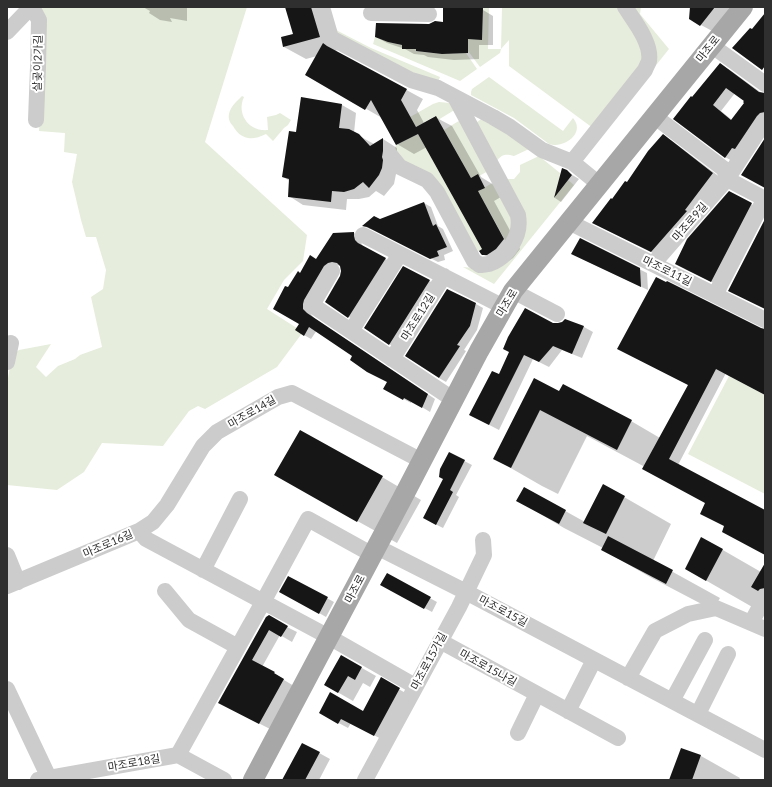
<!DOCTYPE html>
<meta charset="utf-8">
<style>
body{margin:0}
#map{position:relative;width:772px;height:787px;overflow:hidden;background:#fff;font-family:Lato,sans-serif}
canvas{display:block}
.frame{position:absolute;inset:0;border:8px solid #2f2f2f;pointer-events:none}
</style>
<div id="map">
<canvas width="772" height="787"></canvas>
<div class="frame"></div>
</div>
<script>
const ctx = document.querySelector('canvas').getContext('2d');
ctx.lineJoin = 'round';
function paint(path, color) {
  ctx.fillStyle = color;
  ctx.fill(path, 'evenodd');
}
function stroke(path, color, width, dash) {
  ctx.strokeStyle = color;
  ctx.lineWidth = width;
  ctx.lineCap = dash ? 'butt' : 'round';
  ctx.setLineDash(dash || []);
  ctx.stroke(path);
}
function write(font, color, halo, rows, align = 'center') {
  ctx.font = font + ' Lato,"Noto Sans KR",sans-serif';
  ctx.lineWidth = 4;
  ctx.setLineDash([]);
  ctx.textBaseline = 'middle';
  ctx.strokeStyle = halo;
  ctx.fillStyle = color;
  for (const [text, x, y, turn = 0] of rows) {
    ctx.save();
    ctx.translate(x, y);
    ctx.rotate((+turn || 0) * Math.PI / 180);
    ctx.textAlign = isNaN(turn) ? turn : align;
    if (halo) ctx.strokeText(text, 0, 0);
    ctx.fillText(text, 0, 0);
    ctx.restore();
  }
}
const green = new Path2D(`
 M 38,7 L 247,7 L 205,142 L 307,235 L 303,261 L 284,280 L 267,309 L 303,332 L 277,367 L 205,409 L 198,406 L 189,411 L 163,446 L 102,443 L 84,472 L 57,490 L 7,485 L 7,384 L 12,355 L 19,350 L 51,344 L 36,367 L 46,377 L 58,366 L 75,359 L 80,355 L 102,347 L 91,297 L 103,289 L 106,270 L 96,237 L 86,237 L 81,220 L 72,182 L 77,154 L 64,152 L 65,133 L 39,131 L 45,18 Z
 M 502,7 L 641,7 L 640,14 L 669,49 L 601,134 L 509,66 L 509,40 L 501,49 L 500,53 L 480,67 L 468,51 L 468,39 L 482,39 L 483,8 L 489,8 L 488,49 L 501,49 Z
 M 336,30 L 371,48 L 440,77 L 438,82 L 383,62 L 336,39 Z
 M 375,37 C 388,42 402,45 416,49 L 416,51 L 442,54 L 466,53 L 477,69 L 460,81 L 373,44 Z
 M 489,77 L 563,131 L 573,118 C 586,133 564,149 549,144 L 514,118 L 471,95 L 471,92 L 472,89 Z
 M 242,96 L 244,97 C 236,114 249,132 268,130 L 267,117 L 276,115 L 280,113 L 291,120 L 288,125 L 284,128 L 273,141 L 266,134 C 252,141 241,140 233,126 C 230,123 228,119 229,114 C 230,107 237,101 242,96 Z
 M 439,102 L 450,103 L 456,109 L 438,120 L 435,116 L 416,127 L 410,117 L 433,104 Z
 M 462,119 L 490,170 L 479,176 L 471,178 L 444,130 Z
 M 481,119 L 495,126 L 529,149 L 514,156 C 506,154 502,154 497,161 L 476,123 Z
 M 418,134 L 482,249 L 476,253 L 404,160 L 398,154 L 395,148 L 396,145 Z
 M 539,156 L 560,173 L 559,180 L 564,185 L 568,180 L 574,185 L 494,284 L 463,267 L 474,268 L 518,240 L 507,179 L 514,179 L 520,172 L 520,165 Z
 M 496,181 L 515,216 L 509,247 L 478,191 Z
 M 729,376 L 765,395 L 765,494 L 688,454 Z`);
const shadow = new Path2D(`
 M 143,7 L 187,7 L 187,21 L 170,18 L 172,22 L 160,20 L 149,13 L 150,11 Z
 M 286,7 L 329,7 L 341,49 L 335,51 L 423,99 L 417,110 L 424,123 L 435,117 L 452,126 L 481,177 L 494,185 L 501,197 L 494,201 L 520,249 L 513,258 L 504,264 L 500,264 L 482,254 L 484,249 L 427,147 L 414,154 L 397,144 L 382,118 L 306,74 L 317,56 L 306,59 L 284,47 L 294,34 Z
 M 444,7 L 483,7 L 483,10 L 493,16 L 493,45 L 479,45 L 479,59 L 454,60 L 428,57 L 424,55 L 414,54 L 405,49 L 387,43 L 376,37 L 429,24 L 444,23 Z
 M 691,7 L 733,7 L 714,32 L 701,25 Z
 M 720,65 L 730,70 L 763,94 L 765,94 L 765,123 L 734,162 L 725,157 L 692,98 ZM 735,93 L 745,101 L 745,103 L 732,120 L 721,111 Z
 M 342,105 L 356,113 L 354,133 L 374,144 L 383,139 L 397,148 L 397,169 L 394,184 L 384,196 L 376,191 L 369,197 L 359,199 L 347,199 L 346,210 L 303,205 L 289,196 L 290,181 L 283,177 L 296,133 Z
 M 671,140 L 721,178 L 659,256 L 601,227 L 613,201 L 628,183 Z
 M 562,169 L 574,176 L 579,179 L 561,202 L 555,198 Z
 M 424,203 L 431,207 L 438,226 L 443,229 L 453,251 L 444,255 L 445,260 L 438,262 L 376,230 L 370,229 L 363,226 Z
 M 751,204 L 760,209 L 720,286 L 685,269 Z
 M 354,233 L 361,237 L 361,241 L 362,245 L 365,248 L 393,263 L 356,321 L 349,317 L 341,276 L 341,265 L 335,266 L 310,309 L 311,314 L 314,318 L 435,399 L 430,412 L 412,401 L 411,403 L 392,393 L 388,382 L 353,356 L 317,330 L 311,339 L 304,335 L 289,289 L 300,274 L 317,260 L 333,234 Z
 M 580,258 L 639,269 L 647,273 L 648,290 Z
 M 404,268 L 437,285 L 397,349 L 365,328 Z
 M 476,304 L 483,308 L 477,330 L 464,350 L 466,351 L 446,382 L 439,378 Z
 M 565,320 L 584,327 L 593,332 L 582,358 L 562,350 L 549,367 L 533,359 L 499,430 L 470,415 L 499,376 L 553,324 L 562,323 Z
 M 765,330 L 765,394 L 726,373 L 678,465 L 765,512 L 765,554 L 725,526 L 707,503 L 645,467 L 587,436 L 558,494 L 542,486 L 495,459 L 534,380 L 560,393 L 631,421 L 660,438 L 689,385 L 628,354 Z
 M 449,453 L 472,465 L 456,495 L 459,497 L 443,528 L 431,522 L 444,479 Z
 M 382,477 L 421,500 L 397,543 L 314,497 Z
 M 524,488 L 585,522 L 624,497 L 671,524 L 653,561 L 720,598 L 713,610 L 650,577 L 603,550 L 603,548 L 564,528 L 517,500 Z
 M 702,538 L 761,572 L 765,565 L 765,594 L 754,608 L 686,569 Z
 M 387,575 L 437,602 L 432,612 L 382,585 Z
 M 288,577 L 334,602 L 326,617 L 281,591 Z
 M 266,617 L 287,627 L 297,632 L 292,642 L 280,635 L 262,667 L 284,679 L 284,680 L 294,686 L 270,729 L 229,708 Z
 M 341,656 L 376,676 L 370,687 L 363,683 L 353,701 L 325,685 Z
 M 381,679 L 409,695 L 385,741 L 351,723 L 348,728 L 320,713 L 364,712 Z
 M 303,744 L 330,759 L 319,780 L 287,780 Z
 M 701,756 L 740,778 L 739,780 L 670,780 Z`);
const building = new Path2D(`
 M 285,7 L 311,7 L 320,37 L 283,47 L 281,37 L 293,34 Z
 M 443,7 L 473,7 L 473,8 L 483,8 L 482,40 L 468,39 L 468,53 L 442,54 L 416,51 L 416,49 L 402,49 L 402,45 L 388,42 L 375,37 L 376,23 L 429,24 L 435,21 L 443,22 Z
 M 690,7 L 715,7 L 700,26 L 689,19 Z
 M 765,13 L 765,66 L 762,70 L 732,48 L 750,28 L 752,29 Z
 M 323,43 L 327,46 L 407,89 L 401,100 L 416,127 L 436,116 L 471,178 L 478,174 L 485,188 L 478,191 L 504,239 L 496,249 L 487,255 L 482,255 L 481,254 L 479,251 L 482,249 L 418,134 L 396,145 L 371,100 L 365,110 L 305,75 Z
 M 720,63 L 759,92 L 765,93 L 765,112 L 760,113 L 757,116 L 735,149 L 732,148 L 725,158 L 673,119 L 691,96 L 692,97 ZM 726,88 L 744,101 L 743,102 L 744,103 L 731,120 L 713,105 Z
 M 301,97 L 342,104 L 339,128 L 349,129 L 359,134 L 370,146 L 383,138 L 383,151 L 382,157 L 383,160 L 382,168 L 379,175 L 369,188 L 363,182 L 354,189 L 344,192 L 332,191 L 331,202 L 288,197 L 289,179 L 282,177 L 289,131 L 296,132 Z
 M 663,134 L 713,173 L 685,210 L 687,211 L 651,252 L 592,223 L 611,198 L 612,199 L 625,181 L 627,182 L 648,151 Z
 M 765,138 L 765,188 L 741,175 Z
 M 562,168 L 567,170 L 572,175 L 554,198 Z
 M 729,191 L 752,203 L 711,282 L 675,264 L 687,239 Z
 M 424,202 L 433,226 L 436,224 L 447,247 L 437,251 L 439,256 L 430,259 L 367,227 L 362,226 L 374,216 L 380,219 Z
 M 765,219 L 765,309 L 728,291 Z
 M 354,232 L 354,236 L 355,240 L 358,243 L 386,258 L 348,318 L 325,302 L 340,276 L 341,271 L 340,266 L 337,263 L 332,262 L 328,263 L 324,266 L 304,300 L 303,304 L 303,309 L 307,313 L 428,394 L 422,408 L 404,398 L 403,400 L 383,389 L 387,382 L 367,372 L 350,360 L 352,356 L 309,327 L 304,336 L 295,330 L 299,324 L 273,309 L 285,286 L 288,287 L 298,271 L 300,273 L 310,255 L 316,259 L 333,233 Z
 M 580,238 L 640,268 L 641,287 L 571,254 Z
 M 403,266 L 430,280 L 389,345 L 364,328 Z
 M 656,277 L 666,282 L 667,281 L 761,328 L 765,329 L 765,395 L 729,376 L 716,369 L 669,459 L 765,510 L 765,555 L 722,532 L 724,526 L 700,514 L 705,503 L 642,469 L 688,385 L 617,349 Z
 M 447,289 L 476,303 L 470,326 L 457,345 L 460,346 L 439,378 L 405,356 Z
 M 525,308 L 553,323 L 558,323 L 562,322 L 565,319 L 584,326 L 572,354 L 553,346 L 539,362 L 524,355 L 489,425 L 469,415 L 492,371 L 499,374 L 509,352 L 503,349 L 508,337 Z
 M 534,378 L 559,391 L 563,384 L 632,420 L 617,450 L 540,410 L 511,468 L 493,459 Z
 M 300,430 L 383,476 L 357,522 L 274,475 Z
 M 449,452 L 465,460 L 450,490 L 453,492 L 436,525 L 423,518 L 443,479 L 439,477 L 440,469 Z
 M 603,484 L 625,496 L 606,534 L 583,523 Z
 M 524,487 L 566,510 L 559,524 L 516,501 Z
 M 608,536 L 673,570 L 666,584 L 601,550 Z
 M 701,537 L 723,549 L 706,581 L 685,569 Z
 M 765,563 L 765,588 L 760,589 L 758,591 L 751,587 Z
 M 387,573 L 431,597 L 424,609 L 380,585 Z
 M 288,576 L 328,597 L 319,614 L 279,592 Z
 M 269,615 L 288,626 L 281,637 L 269,630 L 252,660 L 275,672 L 274,673 L 284,679 L 259,724 L 218,703 L 266,617 Z
 M 341,655 L 362,667 L 355,680 L 348,676 L 338,693 L 324,685 Z
 M 381,677 L 400,688 L 374,736 L 341,719 L 338,724 L 319,713 L 330,692 L 363,711 Z
 M 302,743 L 320,752 L 305,780 L 282,780 Z
 M 681,748 L 701,755 L 692,780 L 669,780 Z`);
const minor = new Path2D(`
 M 32,7 L 39,20 L 38,67 L 36,120
 M 322,7 L 331,38 L 411,80 L 438,88 L 493,117 L 510,127 L 542,150 L 572,162 L 599,184
 M 371,13 L 429,14
 M 7,32 L 31,7
 M 711,45 L 765,84
 M 654,116 L 724,169 L 727,179 L 765,199
 M 391,156 L 400,167 L 427,180 L 437,192 L 474,261 C 476,262 478,264 480,265 C 482,265 487,264 489,264 C 503,259 512,248 517,234 C 519,228 519,221 518,215 L 456,99
 M 572,162 L 645,70 C 646,67 648,64 649,61 C 652,43 634,21 625,7
 M 569,222 L 765,320
 M 363,235 L 504,307
 M 653,264 L 727,179 L 765,121
 M 332,271 L 312,305 L 454,400
 M 513,291 L 557,314
 M 715,295 L 765,198
 M 351,331 L 400,254
 M 392,359 L 444,276
 M 7,362 L 11,343
 M 139,531 L 146,539 L 329,637 L 415,686
 M 377,547 L 466,592 L 765,750
 M 7,555 L 18,582
 M 203,570 L 240,499
 M 7,586 L 139,531 L 153,522 L 167,505 L 203,446 L 217,432 L 278,397 L 292,393 L 422,461
 M 165,591 L 189,620 L 238,647
 M 751,623 L 765,597
 M 440,641 L 618,738
 M 628,678 L 655,631 L 688,614 L 716,608 L 765,629
 M 7,689 L 50,780
 M 672,701 L 705,640
 M 568,711 L 594,660
 M 698,714 L 728,654
 M 518,733 L 537,694
 M 178,755 L 263,602 L 308,519 L 373,555
 M 38,780 L 178,755 L 224,780
 M 365,780 L 459,607 L 484,555 L 483,540`);
const major = new Path2D(`
 M 253,780 L 402,499 L 479,351 L 513,291 L 743,7`);
const streetNames = [
 ["마조로",708,49,-51],
 ["살곶이2가길",38,63,-89],
 ["마조로9길",690,222,-49],
 ["마조로11길",667,271,26],
 ["마조로",507,303,-59],
 ["마조로12길",418,317,-58],
 ["마조로14길",252,412,-30],
 ["마조로16길",108,544,-23],
 ["마조로",355,589,-62],
 ["마조로15길",503,611,28],
 ["마조로15가길",429,661,-62],
 ["마조로15나길",488,668,29],
 ["마조로18길",134,763,-10]
];
paint(green, '#e6eddc');
paint(shadow, '#0003');
paint(building, '#161616');
stroke(minor, '#ccc', 16);
stroke(major, '#a7a7a7', 20);
write('11px', '#2f2f2f', '#fff', streetNames);
</script>
